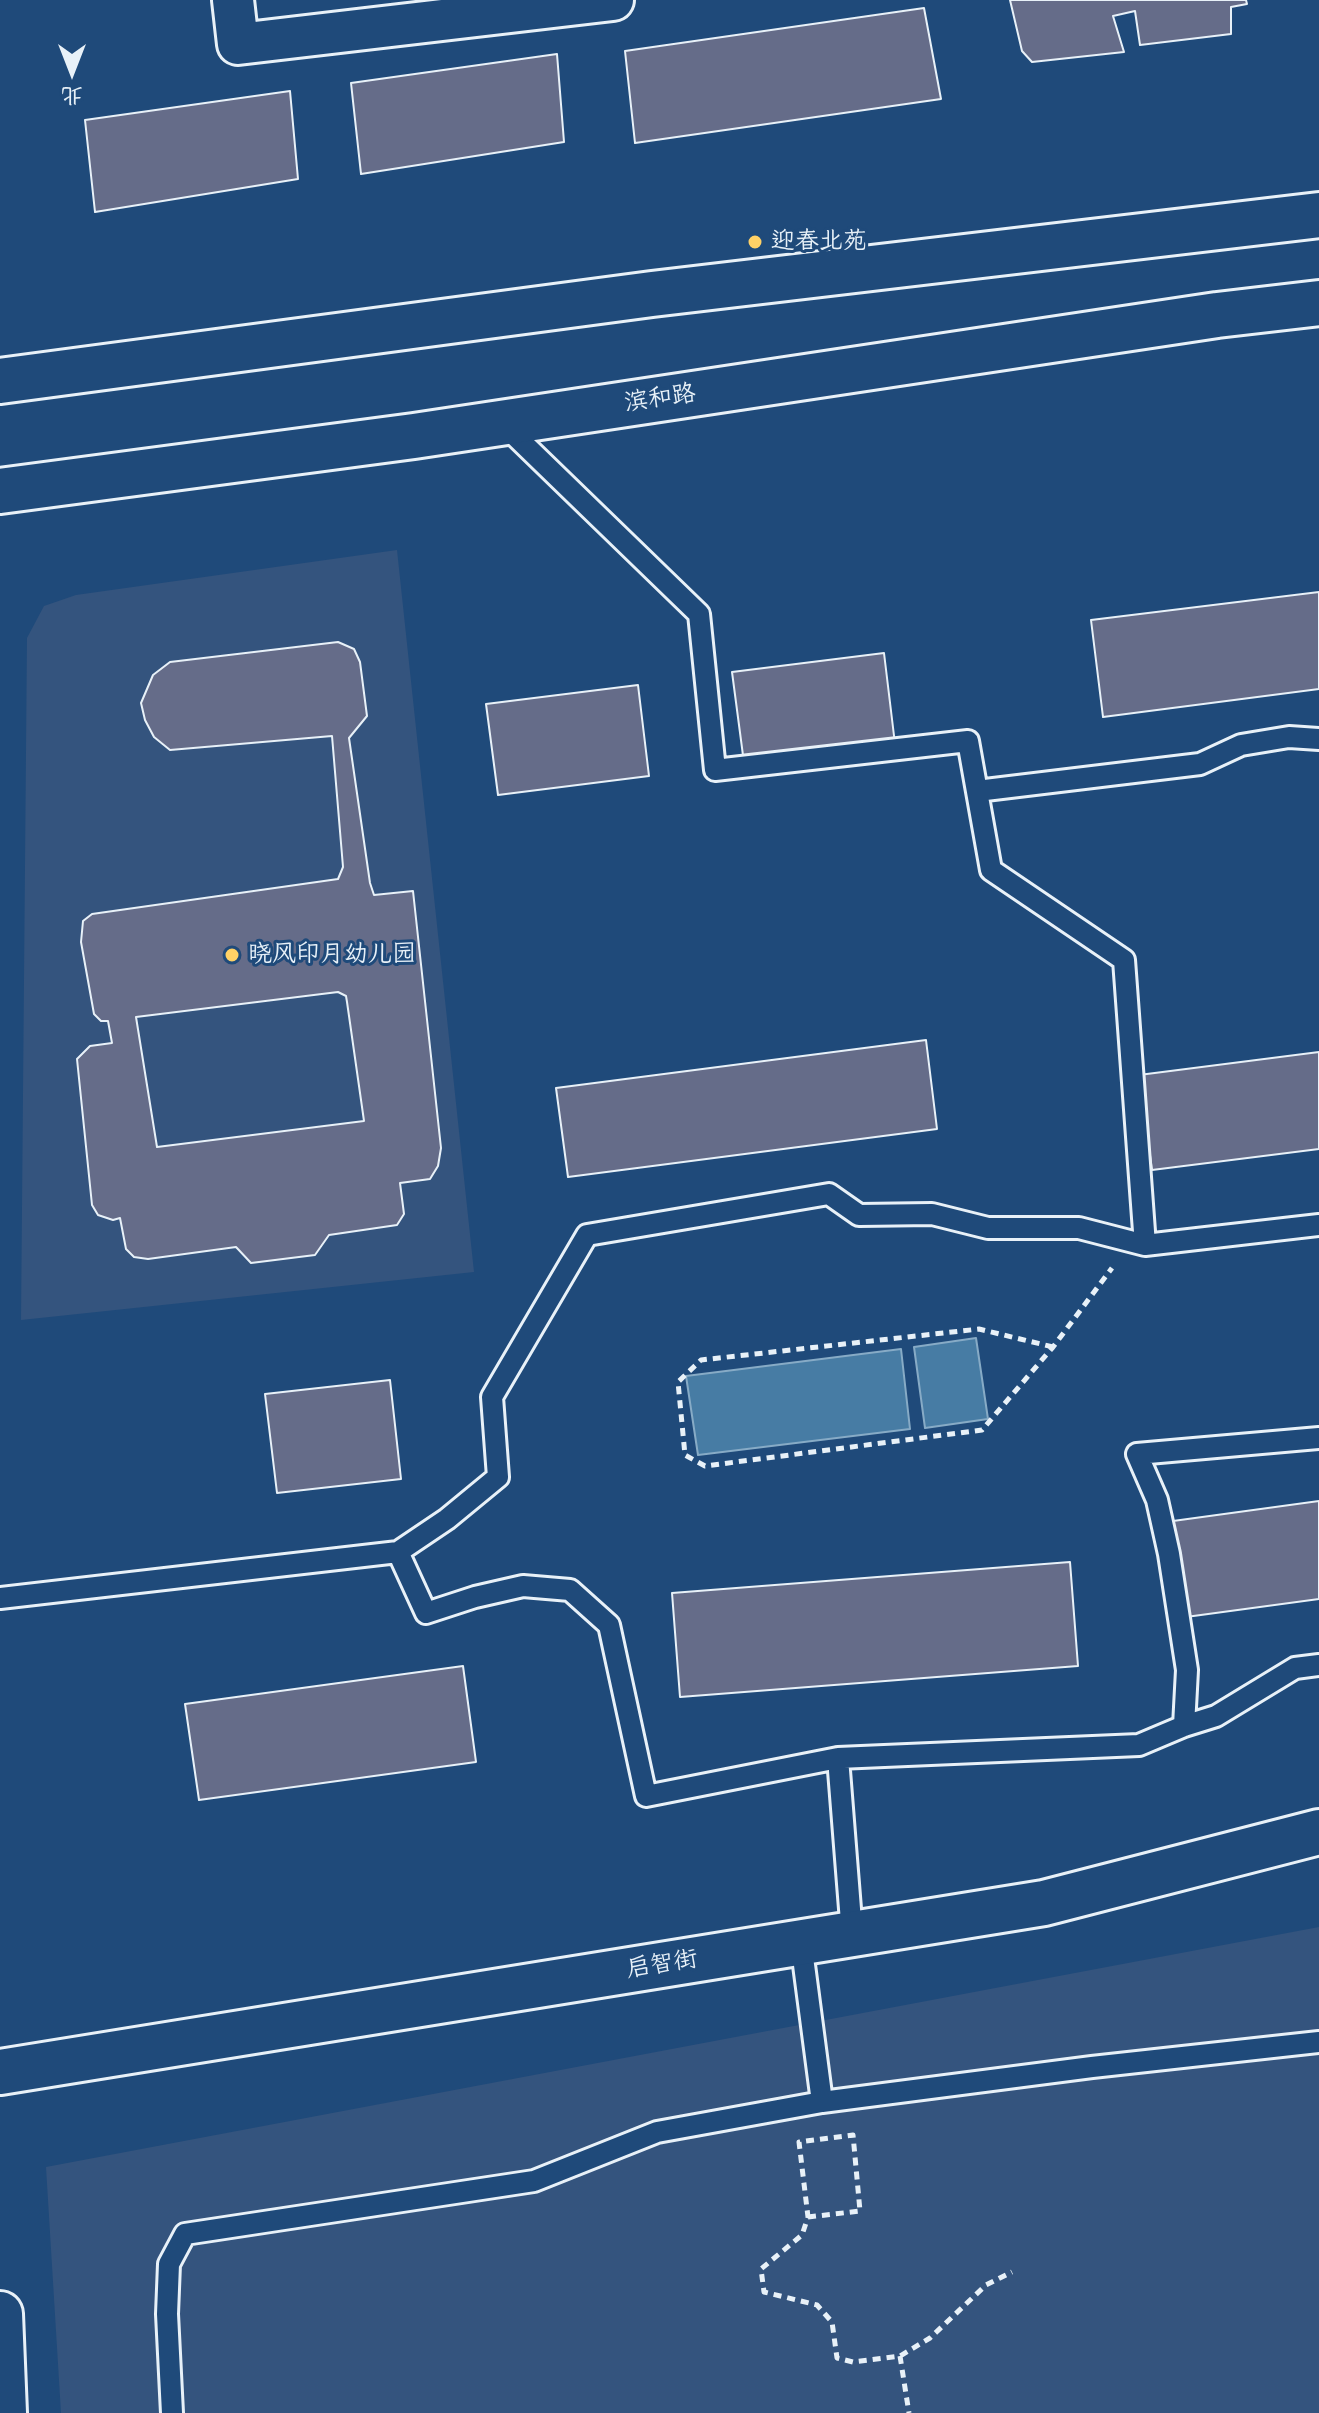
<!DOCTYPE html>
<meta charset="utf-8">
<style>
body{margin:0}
#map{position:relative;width:1319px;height:2413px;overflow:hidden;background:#1f4a7a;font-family:Pangolin,"LXGW WenKai TC",sans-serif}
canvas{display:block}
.north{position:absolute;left:32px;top:32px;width:80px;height:80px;-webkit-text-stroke:6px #1f4a7a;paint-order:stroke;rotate:180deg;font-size:22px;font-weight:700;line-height:32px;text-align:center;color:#e8f1f8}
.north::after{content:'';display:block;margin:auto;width:28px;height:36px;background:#e8f1f8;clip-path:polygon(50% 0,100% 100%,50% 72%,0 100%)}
</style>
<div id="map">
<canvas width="1319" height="2413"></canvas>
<div class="north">北</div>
</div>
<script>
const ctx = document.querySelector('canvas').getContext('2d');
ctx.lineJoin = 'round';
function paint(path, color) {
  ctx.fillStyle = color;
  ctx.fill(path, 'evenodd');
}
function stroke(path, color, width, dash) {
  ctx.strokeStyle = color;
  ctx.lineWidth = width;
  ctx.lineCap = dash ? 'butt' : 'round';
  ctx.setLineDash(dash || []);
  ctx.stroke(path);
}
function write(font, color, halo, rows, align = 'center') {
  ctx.font = font + ' Pangolin,"LXGW WenKai TC",sans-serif';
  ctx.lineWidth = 6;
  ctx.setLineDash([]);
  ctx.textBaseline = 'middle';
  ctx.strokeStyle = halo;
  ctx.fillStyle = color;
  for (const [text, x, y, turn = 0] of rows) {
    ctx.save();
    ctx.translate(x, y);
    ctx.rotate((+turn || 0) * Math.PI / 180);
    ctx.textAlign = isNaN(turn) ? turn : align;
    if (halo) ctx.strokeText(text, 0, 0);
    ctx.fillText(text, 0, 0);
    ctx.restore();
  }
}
const built = new Path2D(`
 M 397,550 L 474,1272 L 21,1320 L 27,638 L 44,606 L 76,595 Z
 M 1319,1927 L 1319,2413 L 61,2413 L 46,2167 Z`);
const water = new Path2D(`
 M 976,1338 L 988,1419 L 925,1428 L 914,1347 Z
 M 901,1349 L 910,1429 L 698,1455 L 686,1376 Z`);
const building = new Path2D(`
 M 1010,0 L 1246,0 L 1247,4 L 1231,7 L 1231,34 L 1140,45 L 1135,11 L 1113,16 L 1124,52 L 1032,62 L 1022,51 Z
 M 924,8 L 941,99 L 635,143 L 625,51 Z
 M 557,54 L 564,142 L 361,174 L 351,83 Z
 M 290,91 L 298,179 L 95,212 L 85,120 Z
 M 1319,592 L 1319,689 L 1103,717 L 1091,620 Z
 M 338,642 L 354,649 L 360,662 L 367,716 L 349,738 L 370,883 L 374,895 L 413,891 L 441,1148 L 438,1166 L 430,1179 L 400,1183 L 404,1214 L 397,1225 L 329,1235 L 315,1255 L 251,1263 L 236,1247 L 148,1259 L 134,1257 L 126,1249 L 120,1218 L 113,1220 L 98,1215 L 92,1205 L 77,1059 L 90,1046 L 112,1043 L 108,1021 L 101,1021 L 94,1014 L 81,942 L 83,921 L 92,914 L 338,879 L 343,867 L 332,736 L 170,750 L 154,737 L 145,720 L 141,703 L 153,675 L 170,662 ZM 338,992 L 346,996 L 347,1002 L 364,1121 L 157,1147 L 136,1017 Z
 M 884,653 L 895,744 L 744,763 L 732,672 Z
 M 638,685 L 649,776 L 498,795 L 486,704 Z
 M 926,1040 L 937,1129 L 568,1177 L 556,1088 Z
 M 1319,1052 L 1319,1149 L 1152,1170 L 1139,1075 Z
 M 390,1380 L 401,1479 L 277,1493 L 265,1394 Z
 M 1319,1501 L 1319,1599 L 1186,1617 L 1173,1521 Z
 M 1070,1562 L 1078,1666 L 680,1697 L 672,1593 Z
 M 463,1666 L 476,1762 L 199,1800 L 185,1704 Z`);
const path = new Path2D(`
 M 1053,1347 L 979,1329 L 701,1360 L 678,1382 L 685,1455 L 705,1466 L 982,1430 L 1053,1347 L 1112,1268
 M 808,2217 L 860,2211 L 853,2135 L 799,2142 L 808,2217 L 802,2235 L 761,2269 L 764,2292 L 817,2305 L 832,2322 L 837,2358 L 853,2362 L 900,2356 L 930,2338 L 986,2285 L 1012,2272
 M 900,2356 L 909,2413`);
const lane = new Path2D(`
 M 503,424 L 699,614 L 715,770 L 968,741 L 991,870 L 1124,960 L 1145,1245 L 1319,1225
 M 977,791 L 1200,764 L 1241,745 L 1289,737 L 1319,739
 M 398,1552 L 426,1613 L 475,1597 L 523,1586 L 570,1590 L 609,1625 L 646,1796 L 838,1758 L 852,1934
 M 0,1598 L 398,1552 L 447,1519 L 498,1477 L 492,1397 L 587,1235 L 829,1194 L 859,1215 L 932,1214 L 988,1228 L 1079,1228 L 1145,1245
 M 1184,1726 L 1187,1670 L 1169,1554 L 1157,1500 L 1137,1454 L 1319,1438
 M 838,1758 L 1139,1745 L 1184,1726 L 1216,1716 L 1295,1668 L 1319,1665
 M 801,1942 L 822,2102
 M 172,2413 L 167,2314 L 169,2264 L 185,2234 L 534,2181 L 657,2132 L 822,2102 L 1092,2067 L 1319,2042`);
const street = new Path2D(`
 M 233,0 L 238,44 L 613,0`);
const secondary = new Path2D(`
 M 0,381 L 652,294 L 1319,215
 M 0,491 L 414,436 L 1217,315 L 1319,303
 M 0,2072 L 1044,1903 L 1319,1832
 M 0,2314 L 4,2413`);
const markers = [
 [755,242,8,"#ffd166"],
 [232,955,8,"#ffd166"]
];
const poiNames = [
 ["迎春北苑",771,242],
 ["晓风印月幼儿园",248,955]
];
const streetNames = [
 ["滨和路",660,399,-8],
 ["启智街",662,1965,-9]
];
paint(built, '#34547e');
paint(water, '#477ca4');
stroke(water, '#87abc6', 2);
paint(building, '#656c89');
stroke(building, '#e8f1f8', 2);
stroke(lane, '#e8f1f8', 26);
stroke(street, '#e8f1f8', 46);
stroke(secondary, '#e8f1f8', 50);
stroke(path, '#e8f1f8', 5, [8, 6]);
stroke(lane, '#1f4a7a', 20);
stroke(street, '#1f4a7a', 40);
stroke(secondary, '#1f4a7a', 44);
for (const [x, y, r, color] of markers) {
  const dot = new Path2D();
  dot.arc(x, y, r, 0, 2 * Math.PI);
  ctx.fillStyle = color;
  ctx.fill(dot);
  stroke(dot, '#1f4a7a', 3);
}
write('24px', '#e8f1f8', '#1f4a7a', poiNames, 'left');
write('24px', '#e8f1f8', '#1f4a7a', streetNames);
</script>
